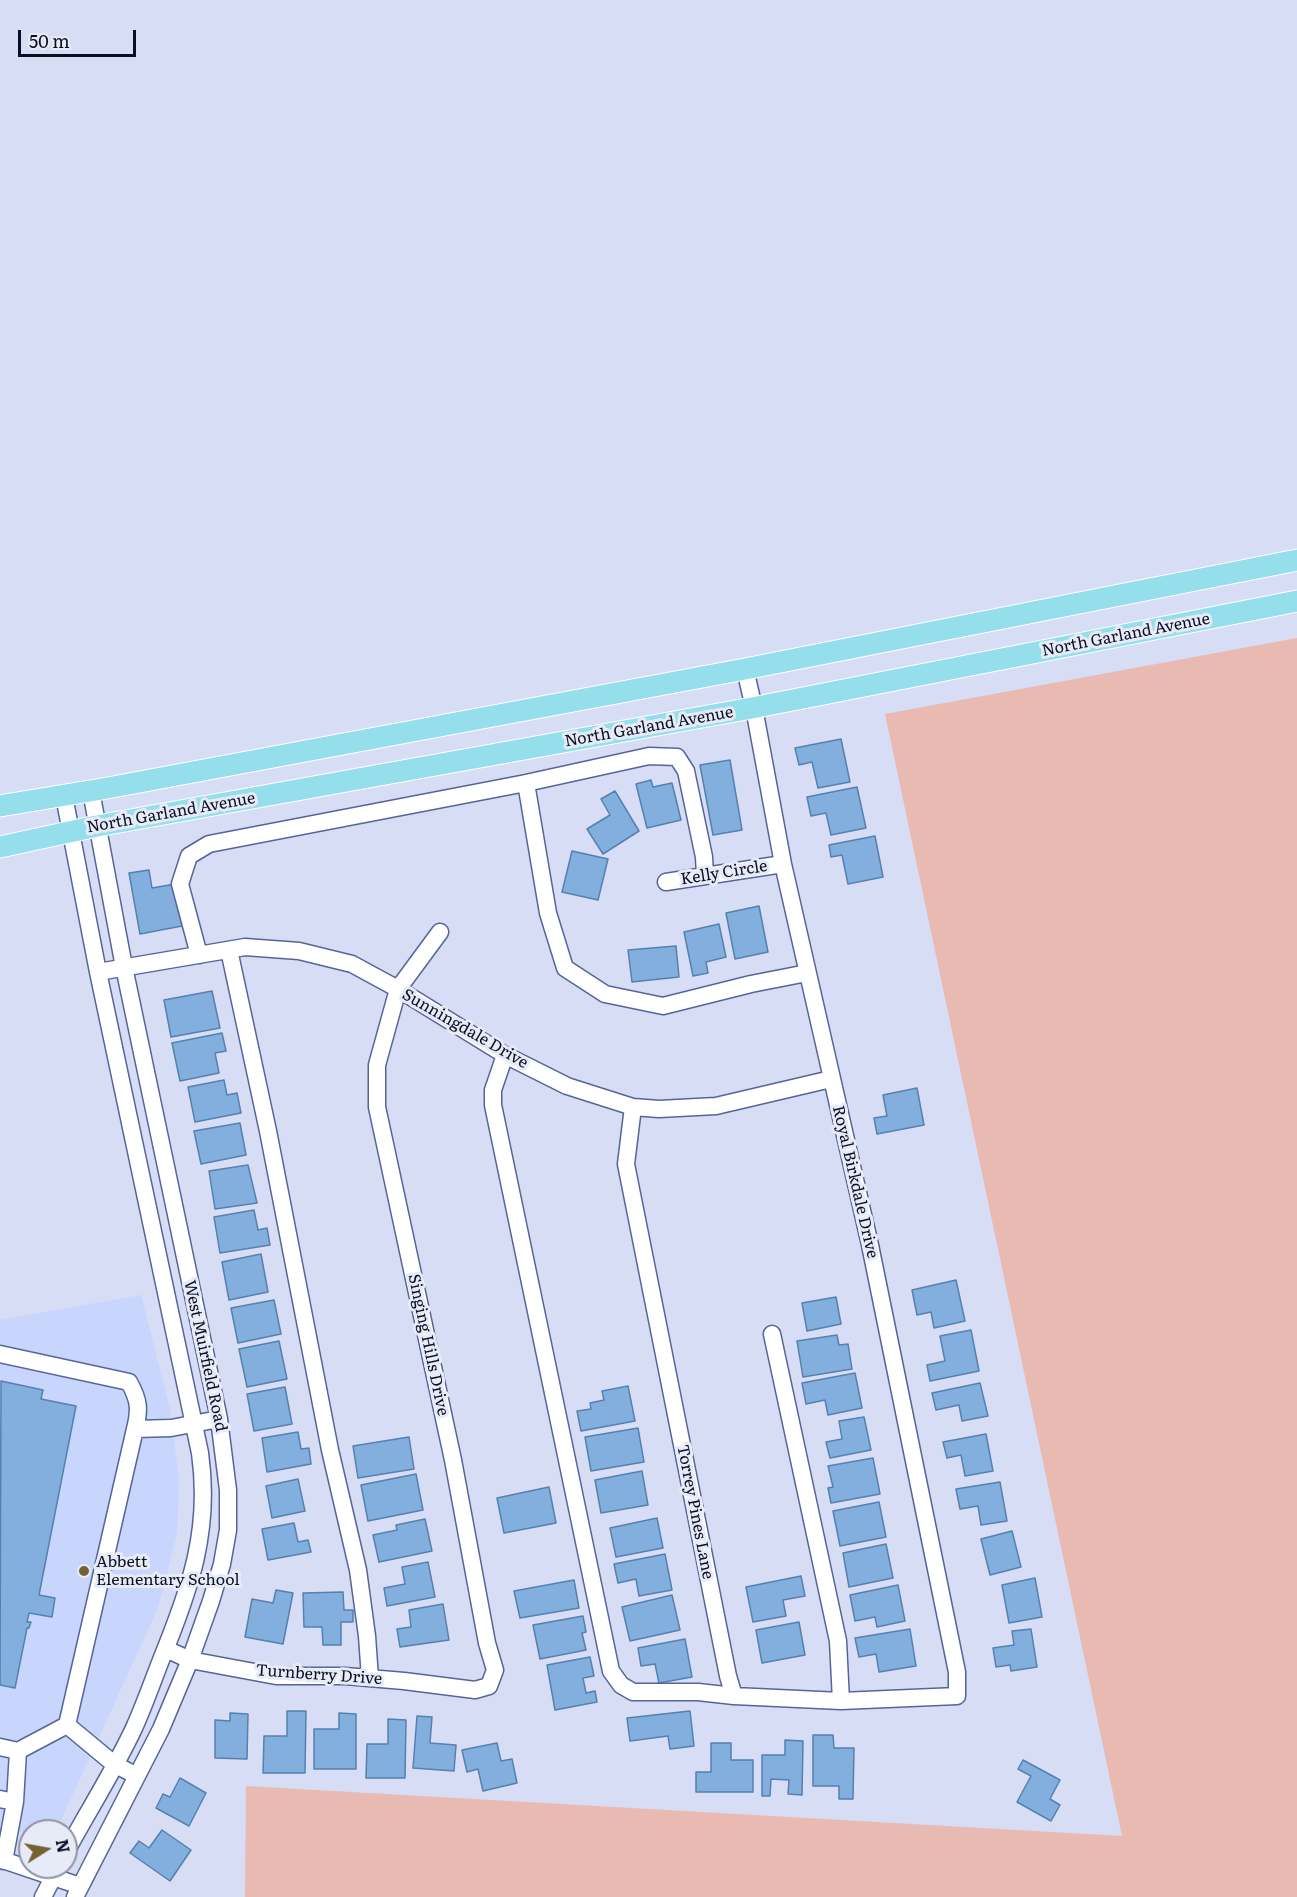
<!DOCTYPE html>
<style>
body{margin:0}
#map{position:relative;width:1297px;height:1897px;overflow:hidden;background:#d6ddf5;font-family:Literata,serif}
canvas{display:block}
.north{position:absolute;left:18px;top:1819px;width:60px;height:60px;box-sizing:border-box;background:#e7ebf7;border:2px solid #8f93a2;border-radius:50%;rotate:79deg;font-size:16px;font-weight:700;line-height:24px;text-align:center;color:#0a0f23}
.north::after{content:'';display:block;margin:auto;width:21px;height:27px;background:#746331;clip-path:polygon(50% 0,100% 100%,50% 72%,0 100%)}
.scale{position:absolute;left:18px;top:30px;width:118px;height:27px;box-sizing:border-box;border:3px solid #0a0f23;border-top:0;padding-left:8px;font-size:18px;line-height:21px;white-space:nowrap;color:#0a0f23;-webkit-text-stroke:4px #e7ebf7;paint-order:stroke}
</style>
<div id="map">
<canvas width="1297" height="1897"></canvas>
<div class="north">N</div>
<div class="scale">50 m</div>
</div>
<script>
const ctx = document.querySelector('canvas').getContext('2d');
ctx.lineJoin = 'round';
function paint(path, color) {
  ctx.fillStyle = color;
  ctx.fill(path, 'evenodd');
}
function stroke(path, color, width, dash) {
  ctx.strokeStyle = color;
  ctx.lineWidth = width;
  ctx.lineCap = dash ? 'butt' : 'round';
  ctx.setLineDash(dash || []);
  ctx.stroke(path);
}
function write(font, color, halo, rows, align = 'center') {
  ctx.font = font + ' Literata,serif';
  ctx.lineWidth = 6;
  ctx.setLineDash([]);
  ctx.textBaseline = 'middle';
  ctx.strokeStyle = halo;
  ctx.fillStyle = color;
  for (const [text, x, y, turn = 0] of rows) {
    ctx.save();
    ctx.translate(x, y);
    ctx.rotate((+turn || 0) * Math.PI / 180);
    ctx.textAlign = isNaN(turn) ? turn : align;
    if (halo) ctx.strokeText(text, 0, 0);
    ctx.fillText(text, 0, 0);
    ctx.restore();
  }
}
const built = new Path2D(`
 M 141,1295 L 170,1409 L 179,1479 L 177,1534 L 158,1608 L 56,1831 L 30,1831 L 30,1834 L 0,1827 L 0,1320 Z`);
const green = new Path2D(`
 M 1297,638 L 1297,1897 L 245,1897 L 246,1786 L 1122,1836 L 885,714 Z`);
const building = new Path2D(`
 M 841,739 L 850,782 L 818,788 L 812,762 L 799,765 L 795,748 Z
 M 730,760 L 742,830 L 713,835 L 700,765 Z
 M 651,780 L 653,787 L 672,783 L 681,820 L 647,828 L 636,784 Z
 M 857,787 L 866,828 L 831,835 L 826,813 L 811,816 L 807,797 Z
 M 615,791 L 639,831 L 603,854 L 587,829 L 610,815 L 601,799 Z
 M 875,836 L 883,877 L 848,884 L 842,855 L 831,857 L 829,845 Z
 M 572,851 L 608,859 L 598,900 L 562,892 Z
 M 149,870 L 152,888 L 175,884 L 182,926 L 140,934 L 129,873 Z
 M 759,906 L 768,952 L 735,959 L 726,913 Z
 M 719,924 L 726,957 L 706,962 L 708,973 L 693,976 L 684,932 Z
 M 676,946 L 679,977 L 632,982 L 628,950 Z
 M 212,991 L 220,1028 L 171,1037 L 164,1000 Z
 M 222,1033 L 226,1051 L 215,1053 L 219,1073 L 180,1081 L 172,1043 Z
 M 224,1080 L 227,1095 L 237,1093 L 241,1113 L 195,1122 L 188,1087 Z
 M 917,1088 L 924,1125 L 877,1134 L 874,1118 L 887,1116 L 883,1095 Z
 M 240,1123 L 246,1155 L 201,1164 L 194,1131 Z
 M 248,1165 L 257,1203 L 215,1209 L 209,1171 Z
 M 254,1210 L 258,1230 L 267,1228 L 270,1245 L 220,1253 L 214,1217 Z
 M 261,1254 L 268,1292 L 229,1300 L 222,1262 Z
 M 956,1280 L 965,1321 L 934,1328 L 931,1312 L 917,1315 L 912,1290 Z
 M 836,1297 L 841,1324 L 807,1331 L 802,1303 Z
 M 274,1300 L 281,1334 L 238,1343 L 231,1308 Z
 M 971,1330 L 979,1371 L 930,1381 L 927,1365 L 945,1361 L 940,1336 Z
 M 837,1335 L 839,1345 L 848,1344 L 852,1369 L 803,1377 L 797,1341 Z
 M 279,1341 L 287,1379 L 247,1387 L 239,1349 Z
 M 855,1373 L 862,1408 L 828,1415 L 825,1400 L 806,1404 L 802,1383 Z
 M 1,1381 L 43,1390 L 41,1399 L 76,1406 L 39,1595 L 55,1598 L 52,1617 L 29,1613 L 27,1622 L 31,1622 L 29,1628 L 27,1628 L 15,1688 L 0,1685 Z
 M 980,1383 L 988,1416 L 962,1421 L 959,1405 L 936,1410 L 932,1393 Z
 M 628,1386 L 635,1421 L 581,1431 L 577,1411 L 591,1409 L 590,1403 L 604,1400 L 602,1391 Z
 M 285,1387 L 292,1424 L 254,1431 L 247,1394 Z
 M 864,1417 L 871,1450 L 830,1458 L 826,1442 L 842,1439 L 839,1421 Z
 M 638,1428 L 644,1462 L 591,1471 L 585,1437 Z
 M 298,1432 L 301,1449 L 309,1448 L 311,1464 L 267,1472 L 262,1438 Z
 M 986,1434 L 993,1471 L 965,1476 L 961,1455 L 947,1458 L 943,1442 Z
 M 409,1437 L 414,1469 L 358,1478 L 353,1446 Z
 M 873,1458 L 880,1494 L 831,1503 L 828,1488 L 833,1487 L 828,1466 Z
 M 642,1471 L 648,1505 L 601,1513 L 595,1480 Z
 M 416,1474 L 423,1510 L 368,1521 L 361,1485 Z
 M 298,1479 L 305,1511 L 272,1518 L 266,1486 Z
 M 1000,1482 L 1007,1521 L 981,1525 L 978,1506 L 960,1509 L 956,1489 Z
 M 549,1487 L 556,1523 L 504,1533 L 497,1498 Z
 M 879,1502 L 886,1537 L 840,1546 L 833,1511 Z
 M 657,1518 L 663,1548 L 616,1557 L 610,1528 Z
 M 425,1519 L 432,1551 L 379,1562 L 373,1535 L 397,1530 L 396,1525 Z
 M 294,1523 L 298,1542 L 308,1540 L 311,1552 L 268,1560 L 262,1529 Z
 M 1012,1531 L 1021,1567 L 990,1575 L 981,1539 Z
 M 886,1544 L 893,1578 L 849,1587 L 843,1553 Z
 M 665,1554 L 672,1590 L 639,1596 L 636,1579 L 618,1583 L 614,1564 Z
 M 428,1562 L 435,1597 L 387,1606 L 384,1588 L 405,1584 L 402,1567 Z
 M 801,1576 L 805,1596 L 783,1600 L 786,1616 L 753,1622 L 746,1587 Z
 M 1035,1578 L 1042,1617 L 1009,1623 L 1002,1585 Z
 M 574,1580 L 579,1608 L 520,1618 L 514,1591 Z
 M 898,1585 L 905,1621 L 877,1627 L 875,1617 L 855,1621 L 850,1595 Z
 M 276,1590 L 293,1593 L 283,1644 L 245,1637 L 252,1599 L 273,1603 Z
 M 343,1592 L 344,1610 L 353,1610 L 353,1622 L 341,1622 L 341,1645 L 323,1645 L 322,1627 L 304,1627 L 303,1593 Z
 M 672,1595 L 680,1630 L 630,1641 L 622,1607 Z
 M 443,1604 L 449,1640 L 400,1647 L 397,1629 L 411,1627 L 409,1610 Z
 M 583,1616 L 586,1632 L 582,1633 L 586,1650 L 540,1659 L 533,1625 Z
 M 799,1622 L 805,1655 L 762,1663 L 756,1630 Z
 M 910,1629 L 916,1666 L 879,1672 L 876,1654 L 859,1657 L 855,1638 Z
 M 1031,1629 L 1037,1667 L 1011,1671 L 1010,1665 L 996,1667 L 993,1648 L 1014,1645 L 1012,1631 Z
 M 685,1639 L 692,1677 L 659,1683 L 655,1664 L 641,1666 L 638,1648 Z
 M 590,1657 L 594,1676 L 583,1678 L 586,1693 L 595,1691 L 597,1702 L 555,1710 L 547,1665 Z
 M 287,1711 L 306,1711 L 305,1773 L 263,1773 L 264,1736 L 287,1736 Z
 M 690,1711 L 694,1746 L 670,1749 L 668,1736 L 630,1741 L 627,1718 Z
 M 230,1713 L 248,1714 L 247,1759 L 215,1758 L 215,1720 L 230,1721 Z
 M 339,1713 L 356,1714 L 356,1769 L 314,1769 L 314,1729 L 339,1729 Z
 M 417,1716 L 432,1717 L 430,1743 L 456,1745 L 454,1771 L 413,1768 Z
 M 388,1719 L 406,1720 L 405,1778 L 366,1778 L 367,1744 L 388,1744 Z
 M 813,1735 L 833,1735 L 834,1748 L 854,1748 L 853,1799 L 839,1799 L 839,1786 L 813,1786 Z
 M 785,1740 L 803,1741 L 802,1795 L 788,1794 L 789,1780 L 771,1779 L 770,1796 L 762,1796 L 762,1755 L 785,1755 Z
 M 497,1743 L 501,1761 L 512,1759 L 517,1783 L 483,1791 L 478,1769 L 467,1772 L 462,1750 Z
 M 711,1743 L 731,1743 L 731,1760 L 753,1760 L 753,1792 L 696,1792 L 696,1772 L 711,1772 Z
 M 1023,1760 L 1060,1780 L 1050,1799 L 1060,1805 L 1051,1821 L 1017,1802 L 1031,1776 L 1018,1769 Z
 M 180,1778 L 206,1793 L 189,1826 L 156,1808 L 163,1794 L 170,1797 Z
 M 162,1830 L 191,1850 L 170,1881 L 130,1853 L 139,1841 L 149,1848 Z`);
const minor = new Path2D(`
 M 526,783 L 548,913 L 565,968 L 605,994 L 663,1006 L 751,984 L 807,973
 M 64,796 L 98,972 L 200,1453 C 211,1531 190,1589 161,1660 C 152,1683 144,1706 134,1728 C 114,1771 88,1811 66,1852
 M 666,882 L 783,864
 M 229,950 L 268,1131 L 330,1450 L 358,1570 L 367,1636 L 370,1678
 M 199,955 L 180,884 L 189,856 L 209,844 L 526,783 L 649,756 L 677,757 L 686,771 L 704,857 L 705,876
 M 98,972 L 245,947 L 299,951 L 352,964 L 398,989 L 505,1055 L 567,1086 L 633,1107 L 659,1109 L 716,1106 L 831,1079
 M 505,1055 L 493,1090 L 493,1105 L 611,1671 L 621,1685 L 633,1692 L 698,1692 L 734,1696
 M 633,1107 L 626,1164 L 728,1676 L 734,1696 L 841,1701 L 957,1696 L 957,1672 L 870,1245 L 783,864 L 754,708 L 745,669
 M 772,1334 L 838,1641 L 841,1701
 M 0,1354 L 129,1382 C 139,1400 140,1409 135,1429 L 171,1428 L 219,1419
 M 135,1429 L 67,1725 L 114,1764 L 137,1776
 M 166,1649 L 190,1660 L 276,1676 L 345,1676 L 404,1681 L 475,1690 L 489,1686 L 495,1670 L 487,1643 L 453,1460 L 377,1107 L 377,1065 L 398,989 L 440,932
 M 0,1747 L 18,1751 L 67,1725
 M 0,1799 L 15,1802 L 18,1751
 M 0,1859 L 80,1886
 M 4,1861 L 15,1802
 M 43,1897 L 58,1868
 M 75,1897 L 161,1729 L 190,1660 L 211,1601 L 222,1564 L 228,1530 L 228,1490 L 219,1419 L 124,967 L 91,791`);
const major = new Path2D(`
 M 0,806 L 102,789 L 745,669 L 1297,560
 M 0,847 L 97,826 L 752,708 L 1297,601`);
const markers = [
 [84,1571,6,"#746331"]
];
const streetNames = [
 ["North Garland Avenue",1126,635,-11],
 ["North Garland Avenue",649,727,-10],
 ["North Garland Avenue",171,813,-10],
 ["Kelly Circle",724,873,-9],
 ["Sunningdale Drive",465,1029,30],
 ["Royal Birkdale Drive",855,1182,77],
 ["Singing Hills Drive",428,1345,78],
 ["West Muirfield Road",205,1356,78],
 ["Torrey Pines Lane",695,1512,79],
 ["Turnberry Drive",319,1675,4]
];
const poiNames = [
 ["Abbett",96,1562],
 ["Elementary School",96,1580]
];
paint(built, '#c8d5fc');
paint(green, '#e9bab1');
paint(building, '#83afdf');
stroke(building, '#5680ad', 1.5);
stroke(minor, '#566599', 19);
stroke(major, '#fff', 23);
stroke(minor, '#fff', 16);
stroke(major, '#95dfec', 21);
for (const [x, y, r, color] of markers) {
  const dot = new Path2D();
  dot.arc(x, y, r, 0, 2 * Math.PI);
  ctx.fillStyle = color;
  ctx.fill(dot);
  stroke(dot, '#e7ebf7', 2);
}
write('16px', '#0a0f23', '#e7ebf7', streetNames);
write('16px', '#0a0f23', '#e7ebf7', poiNames, 'left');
</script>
